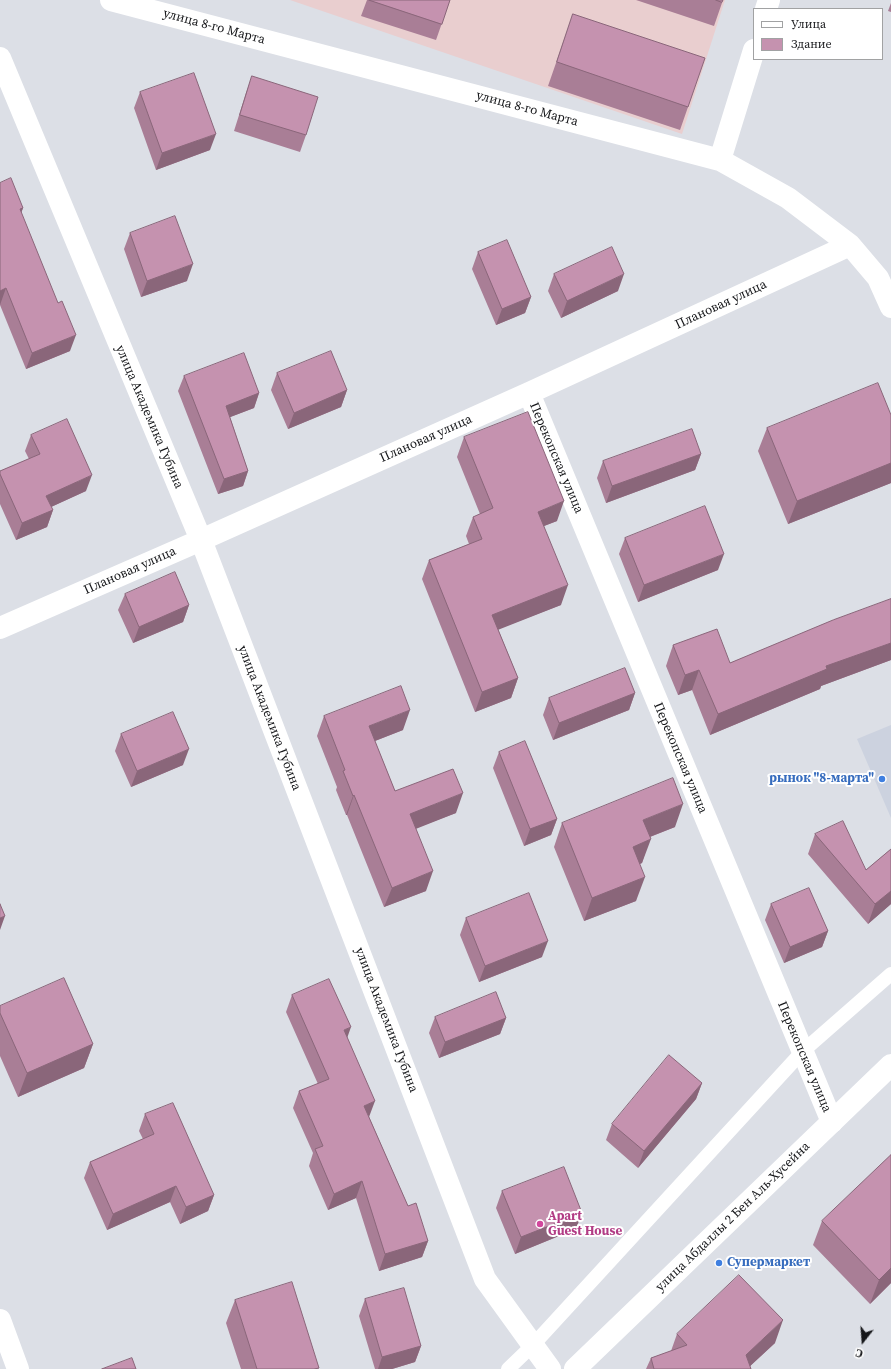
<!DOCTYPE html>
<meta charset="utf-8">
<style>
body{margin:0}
#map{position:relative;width:891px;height:1369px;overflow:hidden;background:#dcdfe6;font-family:"Source Serif 4",serif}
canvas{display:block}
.legend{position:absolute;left:753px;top:8px;width:130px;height:52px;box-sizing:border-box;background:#fff;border:1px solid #a1a2a3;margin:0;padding:5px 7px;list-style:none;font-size:12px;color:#151619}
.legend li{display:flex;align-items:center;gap:8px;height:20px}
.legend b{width:20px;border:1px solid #a1a2a3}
.north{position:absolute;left:843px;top:1321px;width:40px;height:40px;-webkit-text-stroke:3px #fff;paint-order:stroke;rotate:197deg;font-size:11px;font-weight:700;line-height:16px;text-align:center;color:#151619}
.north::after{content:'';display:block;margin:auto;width:14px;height:18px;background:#151619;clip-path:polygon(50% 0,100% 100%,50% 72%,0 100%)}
</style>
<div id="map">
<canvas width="891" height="1369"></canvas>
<ul class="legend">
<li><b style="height:5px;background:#fff"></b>Улица</li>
<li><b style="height:11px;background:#c592af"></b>Здание</li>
</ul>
<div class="north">С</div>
</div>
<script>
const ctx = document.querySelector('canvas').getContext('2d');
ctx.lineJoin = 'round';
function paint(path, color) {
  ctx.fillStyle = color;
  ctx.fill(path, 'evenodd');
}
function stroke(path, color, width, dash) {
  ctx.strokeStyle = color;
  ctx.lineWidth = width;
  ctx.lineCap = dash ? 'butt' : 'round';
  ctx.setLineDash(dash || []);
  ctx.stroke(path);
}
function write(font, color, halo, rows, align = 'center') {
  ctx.font = font + ' "Source Serif 4",serif';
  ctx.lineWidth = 4;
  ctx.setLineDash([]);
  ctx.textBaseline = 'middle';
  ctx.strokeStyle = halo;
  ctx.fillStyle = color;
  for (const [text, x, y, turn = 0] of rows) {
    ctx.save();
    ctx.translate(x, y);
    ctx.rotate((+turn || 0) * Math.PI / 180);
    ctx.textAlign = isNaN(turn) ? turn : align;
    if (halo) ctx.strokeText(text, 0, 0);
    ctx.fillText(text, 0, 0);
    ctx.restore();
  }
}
const built = new Path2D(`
 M 891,725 L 891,818 L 857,739 Z`);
const industrial = new Path2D(`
 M 290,0 L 725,0 L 682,134 Z`);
const lane = new Path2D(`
 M 508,1369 L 533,1345 L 802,1052 L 891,974`);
const street = new Path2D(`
 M 111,0 L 720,160 L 788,198 L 850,245 L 878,278 L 891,307
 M 766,9 L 769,0
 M 0,58 L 201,540 L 485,1279 L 550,1369
 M 720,160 L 754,50
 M 529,393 L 832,1122
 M 0,628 L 201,540 L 529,393 L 850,245
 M 0,1320 L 18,1369`);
const secondary = new Path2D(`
 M 575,1369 L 891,1065`);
const wall = new Path2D(`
 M 367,0 L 450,0 L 436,40 L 361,16 Z
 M 636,0 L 723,0 L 714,26 Z
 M 891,3 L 891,12 L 888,11 Z
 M 573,14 L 688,107 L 680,130 L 548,86 Z
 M 252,76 L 306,135 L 300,152 L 234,131 L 246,93 Z
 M 140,92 L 210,150 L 156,170 L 134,108 Z
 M 0,183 L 23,208 L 21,213 L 70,351 L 26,369 L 0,305 Z
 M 130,233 L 187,281 L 141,297 L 124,249 Z
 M 478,252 L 531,297 L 525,313 L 496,325 L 472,269 Z
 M 554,274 L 618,291 L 561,318 L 548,291 Z
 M 277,373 L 347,390 L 341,407 L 288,429 L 271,390 Z
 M 184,376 L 259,393 L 254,408 L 230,417 L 248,471 L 243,486 L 218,494 L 178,391 Z
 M 891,415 L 891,483 L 788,524 L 758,451 L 767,428 Z
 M 31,435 L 86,491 L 51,507 L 53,510 L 47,527 L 16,540 L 0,504 L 0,471 L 29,459 L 25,451 Z
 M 464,437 L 557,521 L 544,526 L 561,605 L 498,629 L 518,678 L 511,698 L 475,712 L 422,579 L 429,560 L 469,544 L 466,536 L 473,517 L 480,514 L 457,457 Z
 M 701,454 L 695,470 L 606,503 L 597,478 L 603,461 Z
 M 625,538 L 718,570 L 638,602 L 619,554 Z
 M 125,594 L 189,605 L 183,622 L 133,643 L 118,610 Z
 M 891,599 L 891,660 L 821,686 L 820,689 L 710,735 L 692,690 L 678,695 L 666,666 L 673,645 L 730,663 Z
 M 635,693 L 629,710 L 553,740 L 543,715 L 549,698 Z
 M 324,716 L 403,730 L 375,741 L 395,791 L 456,813 L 416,828 L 426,891 L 384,907 L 347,815 L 346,815 L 336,790 L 337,787 L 317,736 Z
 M 121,734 L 183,765 L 131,787 L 115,751 Z
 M 499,752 L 557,819 L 551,835 L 524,846 L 493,768 Z
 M 562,823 L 675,827 L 650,837 L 642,863 L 640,864 L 636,901 L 584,921 L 554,847 Z
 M 815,834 L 866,870 L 891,849 L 891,904 L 868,924 L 808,854 Z
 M 771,904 L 828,931 L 822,947 L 784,963 L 765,920 Z
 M 466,918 L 542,957 L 479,982 L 460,935 Z
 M 292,995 L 347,1037 L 369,1117 L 408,1206 L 428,1241 L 422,1257 L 379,1271 L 356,1198 L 328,1210 L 309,1166 L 313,1153 L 293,1108 L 299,1091 L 318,1084 L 286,1012 Z
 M 0,1006 L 93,1044 L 84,1068 L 18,1097 L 0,1056 Z
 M 435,1017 L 506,1018 L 500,1034 L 439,1058 L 429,1033 Z
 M 702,1083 L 696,1099 L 638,1168 L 606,1140 L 612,1124 Z
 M 145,1114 L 214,1195 L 208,1211 L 180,1224 L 170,1202 L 107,1230 L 84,1178 L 90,1162 L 143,1139 L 139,1131 Z
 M 891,1155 L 891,1283 L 870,1304 L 813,1245 L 822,1221 Z
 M 502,1191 L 576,1229 L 515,1254 L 496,1208 Z
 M 365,1299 L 421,1346 L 415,1362 L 392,1369 L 375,1369 L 359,1316 Z
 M 235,1300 L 319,1368 L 318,1369 L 241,1369 L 226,1323 Z
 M 677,1334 L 775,1343 L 750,1366 L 751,1369 L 646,1369 L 651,1358 L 671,1351 Z`);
const shadedWall = new Path2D(`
 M 216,134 L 210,150 L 156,170 L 162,153 Z
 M 23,208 L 17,224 L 20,209 Z
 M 193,264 L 187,281 L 141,297 L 147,281 Z
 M 624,274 L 618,291 L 561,318 L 567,301 Z
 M 6,288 L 0,305 L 0,291 Z
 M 531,297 L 525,313 L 496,325 L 502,309 Z
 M 76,335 L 70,351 L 26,369 L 32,353 Z
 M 347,390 L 341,407 L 288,429 L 294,413 Z
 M 259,393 L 254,408 L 220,421 L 226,406 Z
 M 701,454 L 695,470 L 606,503 L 612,486 Z
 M 891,463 L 891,483 L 788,524 L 797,501 Z
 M 248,471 L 243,486 L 218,494 L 224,479 Z
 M 92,475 L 86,491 L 40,512 L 46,496 Z
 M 564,501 L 557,521 L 531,531 L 538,512 Z
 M 53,510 L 47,527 L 16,540 L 22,523 Z
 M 724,554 L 718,570 L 638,602 L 644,585 Z
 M 568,585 L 561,605 L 485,635 L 492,615 Z
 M 189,605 L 183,622 L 133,643 L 139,627 Z
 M 891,643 L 891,660 L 821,686 L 820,689 L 710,735 L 718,714 L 826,666 Z
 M 699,670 L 692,690 L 678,695 L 685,675 Z
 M 518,678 L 511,698 L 475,712 L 482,692 Z
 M 635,693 L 629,710 L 553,740 L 559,723 Z
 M 410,710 L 403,730 L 362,746 L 369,726 Z
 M 189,749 L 183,765 L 131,787 L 137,771 Z
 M 463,793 L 456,813 L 403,834 L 410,814 Z
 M 354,795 L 347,815 L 346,815 L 353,796 Z
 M 683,804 L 675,827 L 634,843 L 643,820 Z
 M 557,819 L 551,835 L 524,846 L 530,829 Z
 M 651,839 L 642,863 L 624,870 L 633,847 Z
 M 433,871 L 426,891 L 384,907 L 392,888 Z
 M 645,877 L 636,901 L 584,921 L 592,898 Z
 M 891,891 L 891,904 L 868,924 L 875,904 Z
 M 5,916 L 0,930 L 0,918 Z
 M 828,931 L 822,947 L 784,963 L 790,947 Z
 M 548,941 L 542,957 L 479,982 L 485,966 Z
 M 506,1018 L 500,1034 L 439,1058 L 445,1042 Z
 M 351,1027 L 345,1044 L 344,1030 Z
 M 93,1044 L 84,1068 L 18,1097 L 27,1073 Z
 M 702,1083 L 696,1099 L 638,1168 L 644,1151 Z
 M 375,1101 L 369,1117 L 364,1106 Z
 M 362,1181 L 356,1198 L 328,1210 L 334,1194 Z
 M 176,1186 L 170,1202 L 107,1230 L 113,1214 Z
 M 214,1195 L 208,1211 L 180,1224 L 186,1207 Z
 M 582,1213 L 576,1229 L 515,1254 L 521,1237 Z
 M 428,1241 L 422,1257 L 379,1271 L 385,1254 Z
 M 891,1268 L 891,1283 L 870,1304 L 879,1280 Z
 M 783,1320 L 775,1343 L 747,1369 L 746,1355 Z
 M 421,1346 L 415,1362 L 392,1369 L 378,1369 L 382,1357 Z`);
const building = new Path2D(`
 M 369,0 L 450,0 L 442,24 Z
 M 716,0 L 723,0 L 722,2 Z
 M 573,14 L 705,58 L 688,107 L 557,62 Z
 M 194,73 L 216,134 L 162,153 L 140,92 Z
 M 252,76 L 318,97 L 306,135 L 240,115 Z
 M 11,178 L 23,208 L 20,209 L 58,303 L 62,301 L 76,335 L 32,353 L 6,288 L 0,291 L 0,183 Z
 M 175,216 L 193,264 L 147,281 L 130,233 Z
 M 507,240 L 531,297 L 502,309 L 478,252 Z
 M 612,247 L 624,274 L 567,301 L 554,274 Z
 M 331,351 L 347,390 L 294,413 L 277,373 Z
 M 244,353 L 259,393 L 226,406 L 248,471 L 224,479 L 184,376 Z
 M 878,383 L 891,415 L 891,463 L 797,501 L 767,428 Z
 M 528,412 L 564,501 L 538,512 L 568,585 L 492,615 L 518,678 L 482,692 L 429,560 L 482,539 L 473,517 L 493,508 L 464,437 Z
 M 67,419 L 92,475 L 46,496 L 53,510 L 22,523 L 0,474 L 0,471 L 40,454 L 31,435 Z
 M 692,429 L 701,454 L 612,486 L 603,461 Z
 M 705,506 L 724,554 L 644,585 L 625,538 Z
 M 175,572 L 189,605 L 139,627 L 125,594 Z
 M 891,599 L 891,643 L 826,666 L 827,669 L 718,714 L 699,670 L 685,675 L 673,645 L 717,629 L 730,663 L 833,620 Z
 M 625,668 L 635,693 L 559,723 L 549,698 Z
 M 401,686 L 410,710 L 369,726 L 395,791 L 453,769 L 463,793 L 410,814 L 433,871 L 392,888 L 354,795 L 353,796 L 343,771 L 345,770 L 324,716 Z
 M 173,712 L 189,749 L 137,771 L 121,734 Z
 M 525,741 L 557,819 L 530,829 L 499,752 Z
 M 673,778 L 683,804 L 643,820 L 651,839 L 633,847 L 645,877 L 592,898 L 562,823 Z
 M 843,821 L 866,870 L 891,849 L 891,891 L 875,904 L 815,834 Z
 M 809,888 L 828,931 L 790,947 L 771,904 Z
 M 529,893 L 548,941 L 485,966 L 466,918 Z
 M 0,904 L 5,916 L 0,918 Z
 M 64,978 L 93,1044 L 27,1073 L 0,1013 L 0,1006 Z
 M 329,979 L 351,1027 L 344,1030 L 375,1101 L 364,1106 L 408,1206 L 416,1203 L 428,1241 L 385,1254 L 362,1181 L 334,1194 L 315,1149 L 323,1146 L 299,1091 L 329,1079 L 292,995 Z
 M 496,992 L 506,1018 L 445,1042 L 435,1017 Z
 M 669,1055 L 702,1083 L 644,1151 L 612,1124 Z
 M 173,1103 L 214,1195 L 186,1207 L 176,1186 L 113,1214 L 90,1162 L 154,1134 L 145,1114 Z
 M 891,1155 L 891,1268 L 879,1280 L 822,1221 Z
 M 564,1167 L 582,1213 L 521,1237 L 502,1191 Z
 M 739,1275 L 783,1320 L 746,1355 L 751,1369 L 654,1369 L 651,1358 L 687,1345 L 677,1334 Z
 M 292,1282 L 319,1368 L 314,1369 L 257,1369 L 235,1300 Z
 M 404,1288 L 421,1346 L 382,1357 L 365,1299 Z
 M 132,1358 L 136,1369 L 102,1369 Z`);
const markers = [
 [882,779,4,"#3f7fe0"],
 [540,1224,4,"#d1479c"],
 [719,1263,4,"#3f7fe0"]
];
const streetNames = [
 ["улица 8-го Марта",214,27,15],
 ["улица 8-го Марта",527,109,15],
 ["Плановая улица",721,305,-25],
 ["улица Академика Губина",149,417,67],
 ["Плановая улица",426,439,-24],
 ["Перекопская улица",556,458,67],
 ["Плановая улица",130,571,-24],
 ["улица Академика Губина",269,718,69],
 ["Перекопская улица",680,758,67],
 ["улица Академика Губина",386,1020,69],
 ["Перекопская улица",804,1057,67],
 ["улица Абдаллы 2 Бен Аль-Хусейна",733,1217,-44]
];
const shopNames = [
 ["рынок \"8-марта\"",874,779],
 ["Супермаркет",727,1263,"left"]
];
const hotelNames = [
 ["Apart",548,1217],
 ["Guest House",548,1232]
];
paint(built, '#ccd2df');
paint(industrial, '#e9cecf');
stroke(lane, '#fff', 14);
stroke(street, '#fff', 22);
stroke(secondary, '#fff', 22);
paint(wall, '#a97e96');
paint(shadedWall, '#8a667a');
paint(building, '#c592af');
stroke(building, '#8a667a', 1);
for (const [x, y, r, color] of markers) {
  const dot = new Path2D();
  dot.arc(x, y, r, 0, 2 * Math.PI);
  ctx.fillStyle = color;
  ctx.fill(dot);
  stroke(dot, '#fff', 1.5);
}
write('13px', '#151619', '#fff', streetNames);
write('bold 13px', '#366cbe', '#fff', shopNames, 'right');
write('bold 13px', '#b23c85', '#fff', hotelNames, 'left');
</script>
